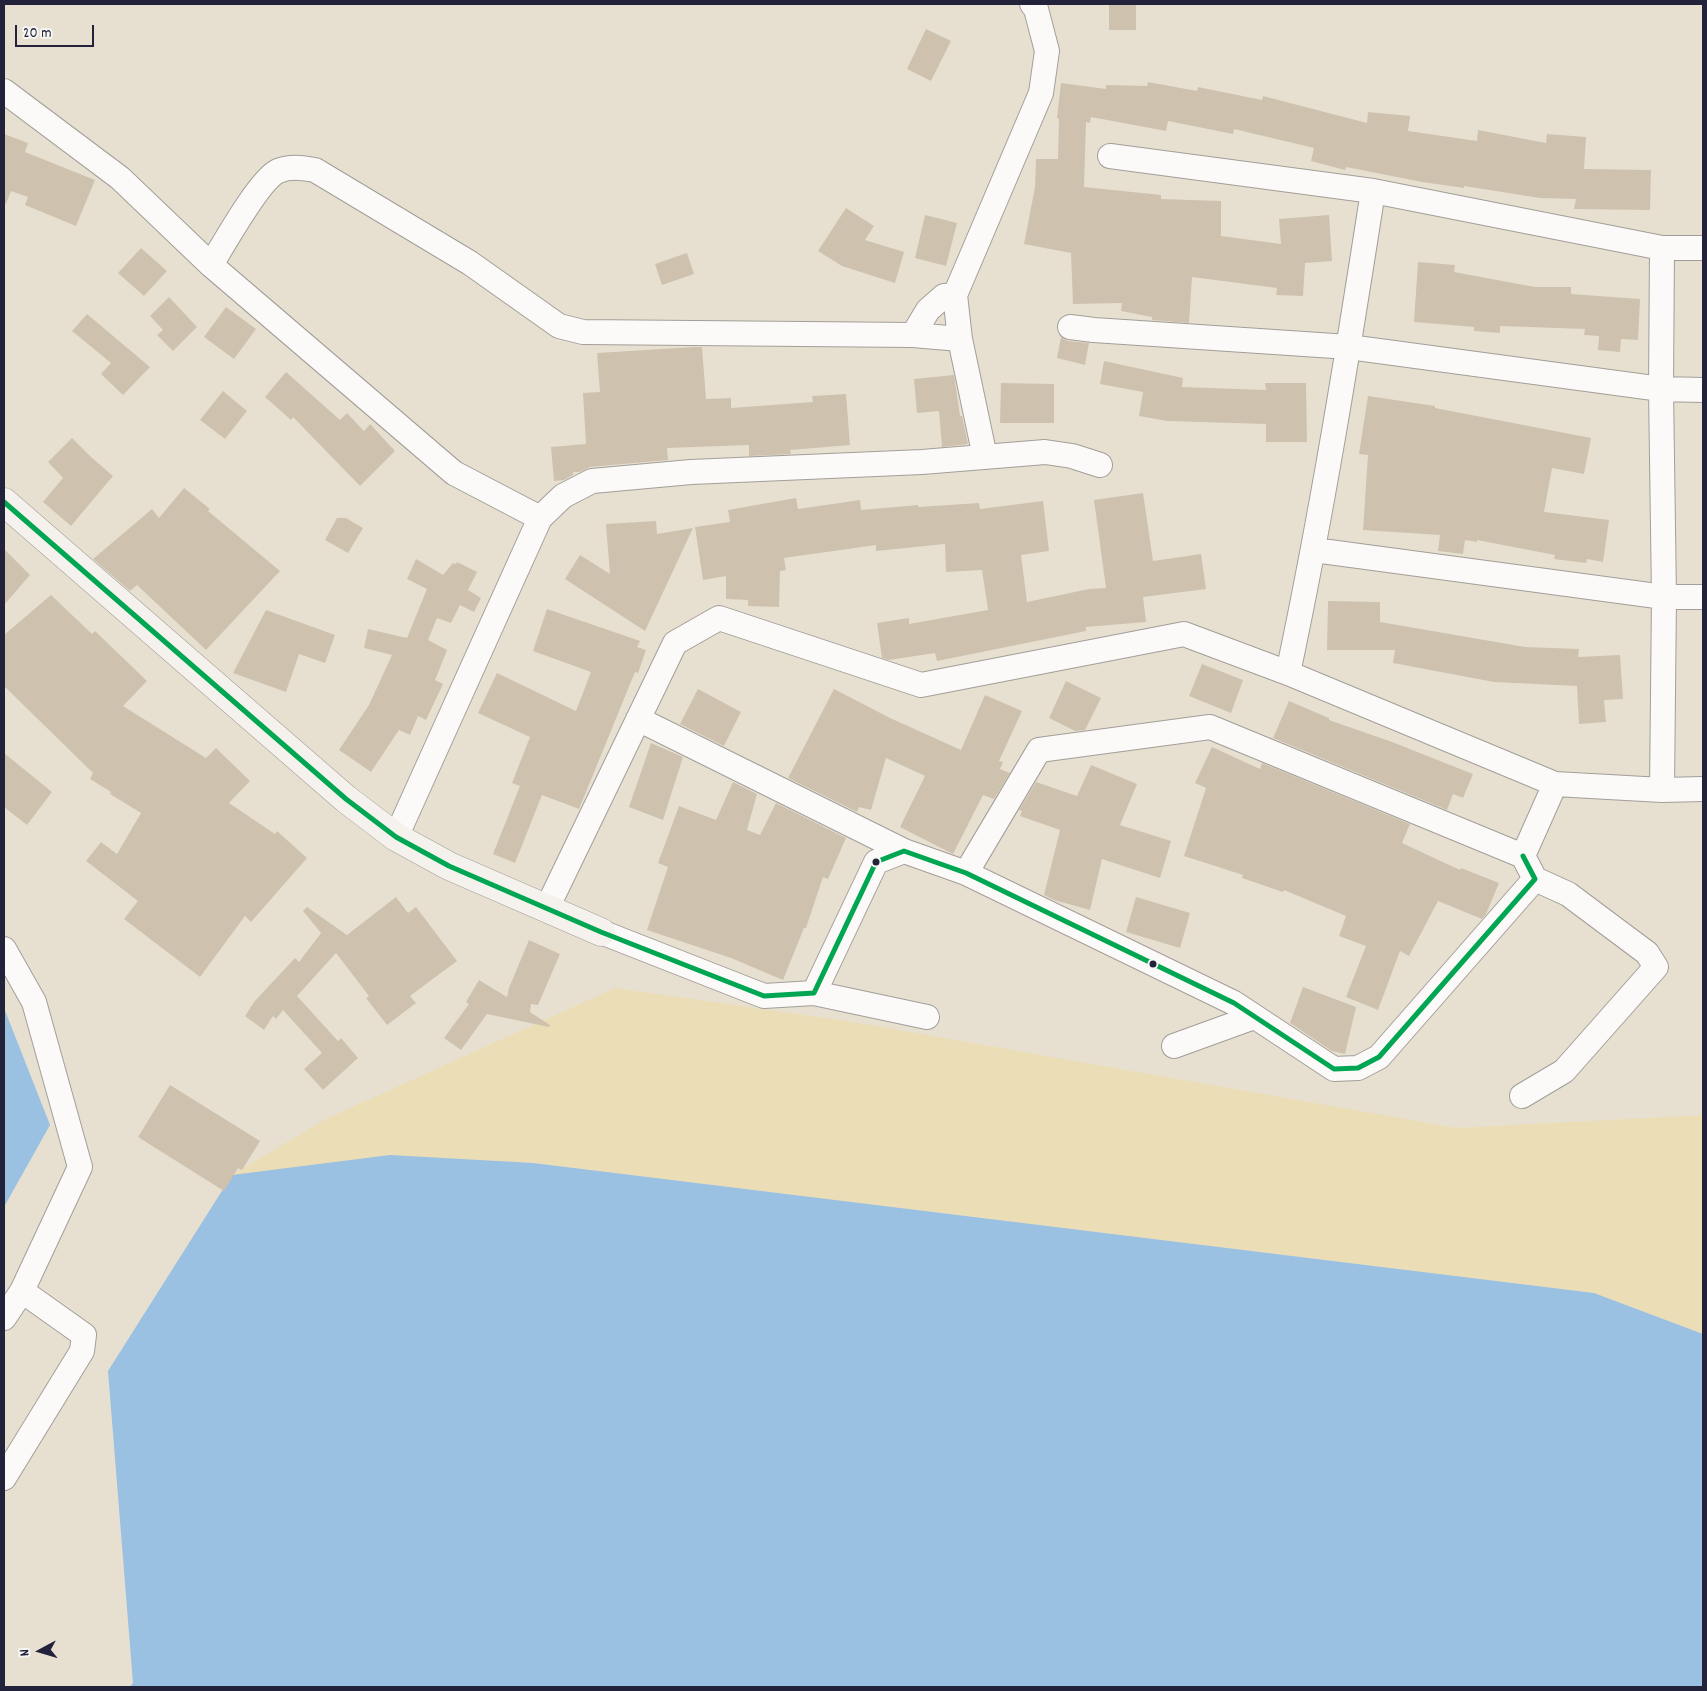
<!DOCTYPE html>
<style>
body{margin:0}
#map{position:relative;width:1707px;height:1691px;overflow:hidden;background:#e7e0d1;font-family:Dekko,sans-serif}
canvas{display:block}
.frame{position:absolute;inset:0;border:5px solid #22223b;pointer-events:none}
.north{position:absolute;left:15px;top:1626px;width:50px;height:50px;-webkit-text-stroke:4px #f6f6f2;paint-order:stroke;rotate:264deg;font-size:14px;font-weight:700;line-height:20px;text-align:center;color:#22223b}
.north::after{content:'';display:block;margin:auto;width:18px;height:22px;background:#22223b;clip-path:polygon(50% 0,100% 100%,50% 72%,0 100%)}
.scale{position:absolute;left:15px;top:25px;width:79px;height:22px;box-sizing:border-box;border:2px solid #22223b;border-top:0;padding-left:6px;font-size:15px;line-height:18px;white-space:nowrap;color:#22223b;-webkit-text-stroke:4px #f6f6f2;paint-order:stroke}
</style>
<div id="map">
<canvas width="1707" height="1691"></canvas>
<div class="frame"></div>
<div class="north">N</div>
<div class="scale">20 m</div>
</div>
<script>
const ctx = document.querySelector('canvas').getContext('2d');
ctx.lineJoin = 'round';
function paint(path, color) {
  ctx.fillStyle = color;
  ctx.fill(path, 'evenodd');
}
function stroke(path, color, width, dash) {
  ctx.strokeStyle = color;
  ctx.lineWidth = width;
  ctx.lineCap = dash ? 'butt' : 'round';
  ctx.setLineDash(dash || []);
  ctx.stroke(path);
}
const sand = new Path2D(`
 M 615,988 L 847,1021 L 1457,1128 L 1703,1115 L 1703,1334 L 1594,1293 L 533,1163 L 232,1175 L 326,1119 Z`);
const water = new Path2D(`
 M 4,1008 L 50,1125 L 4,1207 Z
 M 390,1155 L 533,1163 L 1594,1293 L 1703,1334 L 1703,1687 L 130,1687 L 133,1683 L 108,1371 L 232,1175 Z`);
const building = new Path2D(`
 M 1109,4 L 1136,4 L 1136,30 L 1109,30 Z
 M 926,29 L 951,41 L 931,81 L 907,69 Z
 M 1148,82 L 1197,91 L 1198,87 L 1262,100 L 1263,96 L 1367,123 L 1368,112 L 1410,116 L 1408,131 L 1477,141 L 1478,130 L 1546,143 L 1547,134 L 1586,137 L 1584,169 L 1651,170 L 1650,210 L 1574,209 L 1576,199 L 1540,198 L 1464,186 L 1464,188 L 1422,182 L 1346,167 L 1345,170 L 1311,161 L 1314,148 L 1234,129 L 1233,134 L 1168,121 L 1166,131 L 1091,117 L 1090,123 L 1086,122 L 1084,187 L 1161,195 L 1161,199 L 1221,201 L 1221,236 L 1281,244 L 1279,219 L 1329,215 L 1332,261 L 1305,263 L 1303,296 L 1276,295 L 1277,288 L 1192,277 L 1189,323 L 1152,320 L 1152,317 L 1121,311 L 1122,303 L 1073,304 L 1071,253 L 1024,244 L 1035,187 L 1036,159 L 1058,159 L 1059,119 L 1057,118 L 1061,83 L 1106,89 L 1106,85 L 1147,86 Z
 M 4,134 L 28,143 L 25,152 L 95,180 L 76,226 L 25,205 L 28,197 L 11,191 L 6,204 L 4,203 Z
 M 846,208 L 874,226 L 865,240 L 904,252 L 895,283 L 842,266 L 818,251 Z
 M 925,215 L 957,223 L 946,266 L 915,258 Z
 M 141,248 L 167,271 L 144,296 L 118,273 Z
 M 687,253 L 694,274 L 662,285 L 655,264 Z
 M 1418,262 L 1455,265 L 1454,272 L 1535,287 L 1571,287 L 1571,294 L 1640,299 L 1638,340 L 1621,339 L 1620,352 L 1598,350 L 1599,336 L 1584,335 L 1585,329 L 1500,326 L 1500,333 L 1474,331 L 1474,327 L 1414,322 Z
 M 169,297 L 197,327 L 173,351 L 157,335 L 163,330 L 150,316 Z
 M 226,307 L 256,329 L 234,359 L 204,337 Z
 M 87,314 L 150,367 L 123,395 L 101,374 L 111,363 L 72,331 Z
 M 1061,337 L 1068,341 L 1089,343 L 1085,365 L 1057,358 Z
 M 694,347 L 702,347 L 706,399 L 731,398 L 731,408 L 813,402 L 812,396 L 846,394 L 850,445 L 790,450 L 791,454 L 749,456 L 749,445 L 667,448 L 668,460 L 590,467 L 580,472 L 573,472 L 573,475 L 564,480 L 554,481 L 551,447 L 586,444 L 583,393 L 600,392 L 597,353 Z
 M 1104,361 L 1183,378 L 1182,387 L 1266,390 L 1265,383 L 1306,383 L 1307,442 L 1266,442 L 1266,424 L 1167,421 L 1139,416 L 1143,392 L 1100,384 Z
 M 286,372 L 340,420 L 347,413 L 364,431 L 370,424 L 395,451 L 360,486 L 293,417 L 291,420 L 265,397 Z
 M 954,375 L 960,416 L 962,416 L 968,444 L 942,447 L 939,411 L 917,413 L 914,379 Z
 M 1001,383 L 1054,384 L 1054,423 L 1000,423 Z
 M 223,391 L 247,411 L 225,439 L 200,420 Z
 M 1368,396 L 1435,406 L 1435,408 L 1591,438 L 1584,474 L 1552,468 L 1544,512 L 1609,520 L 1603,562 L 1587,559 L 1586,563 L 1554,559 L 1555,555 L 1477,540 L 1477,542 L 1465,540 L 1463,554 L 1438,551 L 1440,535 L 1363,530 L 1368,455 L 1359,454 Z
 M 72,438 L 91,457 L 113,476 L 71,526 L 43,502 L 63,478 L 48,462 Z
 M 184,488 L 210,509 L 208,511 L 280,571 L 206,650 L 137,585 L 130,591 L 93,559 L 152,509 L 159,518 Z
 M 1143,493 L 1153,561 L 1201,554 L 1206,589 L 1143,597 L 1146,622 L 1086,627 L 1086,631 L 937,661 L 935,653 L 889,660 L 882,658 L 877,623 L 909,618 L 909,624 L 988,610 L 982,570 L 946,572 L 945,544 L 876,551 L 876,545 L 784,558 L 786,570 L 780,571 L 779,607 L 748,606 L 748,600 L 726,599 L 726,576 L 703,580 L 695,527 L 730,522 L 728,510 L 796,498 L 798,509 L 860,500 L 861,510 L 918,505 L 918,507 L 979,503 L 980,509 L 1043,501 L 1049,551 L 1021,555 L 1027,602 L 1089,589 L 1106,588 L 1094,500 Z
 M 337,518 L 346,518 L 363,528 L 348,553 L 325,540 Z
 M 656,521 L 657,534 L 693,528 L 645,631 L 565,579 L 580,555 L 610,574 L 606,524 Z
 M 4,549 L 30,575 L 4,605 Z
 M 416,559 L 443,575 L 453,563 L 456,564 L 457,562 L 477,572 L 468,590 L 481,598 L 474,612 L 460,605 L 451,623 L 437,618 L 428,640 L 447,650 L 435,680 L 443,684 L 426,720 L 418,716 L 410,735 L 399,730 L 371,772 L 339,750 L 369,705 L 392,655 L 364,648 L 368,629 L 407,638 L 427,589 L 407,579 Z
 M 51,595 L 92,634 L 95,631 L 147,681 L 123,706 L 206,758 L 216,748 L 250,781 L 229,803 L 275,834 L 277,831 L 307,858 L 251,922 L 245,916 L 200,977 L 124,919 L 138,901 L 86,861 L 101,842 L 117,854 L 141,813 L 110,794 L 111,792 L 90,779 L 93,773 L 4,686 L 4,635 Z
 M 1328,601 L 1380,602 L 1380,622 L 1525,647 L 1579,649 L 1578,657 L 1620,655 L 1623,699 L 1604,700 L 1606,722 L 1579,724 L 1577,686 L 1494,682 L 1393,663 L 1395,650 L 1327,650 Z
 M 547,609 L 640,641 L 637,647 L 646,650 L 638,673 L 635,672 L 579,809 L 542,795 L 515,863 L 493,854 L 520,786 L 512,783 L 530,737 L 478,713 L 497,673 L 576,711 L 591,672 L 533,651 Z
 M 266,610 L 335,635 L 325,663 L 299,654 L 286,692 L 233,673 Z
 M 1202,664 L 1243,680 L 1231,713 L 1189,696 Z
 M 1066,681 L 1101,698 L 1085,730 L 1075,731 L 1049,718 Z
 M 698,689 L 741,712 L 724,746 L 680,724 Z
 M 834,689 L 890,718 L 961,750 L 985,695 L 1022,711 L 999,761 L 1003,762 L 1000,769 L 1010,773 L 994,799 L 983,795 L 953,854 L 900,827 L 925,776 L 886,758 L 871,810 L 859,807 L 857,812 L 788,778 Z
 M 1289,701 L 1329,718 L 1329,720 L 1392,742 L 1473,774 L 1463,798 L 1453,794 L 1447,810 L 1273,738 Z
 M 651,743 L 683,757 L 663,820 L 629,807 Z
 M 1212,747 L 1260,769 L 1262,763 L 1410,824 L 1402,843 L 1460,870 L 1461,868 L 1499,883 L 1486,914 L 1482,919 L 1438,901 L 1409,956 L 1400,951 L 1378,1010 L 1346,997 L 1366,946 L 1339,936 L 1346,916 L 1284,890 L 1283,892 L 1242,878 L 1243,875 L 1184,856 L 1206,788 L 1195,783 Z
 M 4,753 L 52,792 L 27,825 L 4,807 Z
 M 1091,765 L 1137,784 L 1120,825 L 1171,841 L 1160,878 L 1102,859 L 1090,910 L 1054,900 L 1044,895 L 1060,830 L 1020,816 L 1022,811 L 1019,810 L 1036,782 L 1077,796 Z
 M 733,782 L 757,794 L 747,830 L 760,835 L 776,803 L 846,838 L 828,879 L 823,877 L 806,928 L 804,928 L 783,980 L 731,958 L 647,930 L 668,867 L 658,863 L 679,806 L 716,820 Z
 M 396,897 L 408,913 L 416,907 L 457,961 L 410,996 L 416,1003 L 387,1025 L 366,998 L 369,996 L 336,953 L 297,996 L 338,1041 L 341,1038 L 358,1058 L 323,1090 L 304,1069 L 322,1053 L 283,1010 L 276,1019 L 273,1016 L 264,1030 L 245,1016 L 254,1002 L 295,958 L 299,962 L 321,933 L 303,911 L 307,907 L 347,935 Z
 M 1136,897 L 1190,913 L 1180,948 L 1126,932 Z
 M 529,940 L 560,954 L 538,1005 L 531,1004 L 530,1012 L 550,1025 L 549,1027 L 487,1014 L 461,1050 L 444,1038 L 469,1004 L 466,1002 L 479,980 L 507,997 L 509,988 Z
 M 1303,987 L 1356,1007 L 1345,1054 L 1332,1051 L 1290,1023 Z
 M 170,1085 L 260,1141 L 242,1170 L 238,1168 L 224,1191 L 138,1137 Z`);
const minor = new Path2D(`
 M 4,91 L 120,178 L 211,265 L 454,473 L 540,518
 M 1110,156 L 1373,191 L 1662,248 L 1703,248
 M 211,265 C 223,245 260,179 278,171 C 291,166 302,168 315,170 L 470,263 L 559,326 L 583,332 L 913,335 L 960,339
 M 1070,327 L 1094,330 L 1349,347 L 1661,389 L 1703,390
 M 913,335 L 928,310 L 944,296 L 955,295
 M 985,457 L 960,339 L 955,295 L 1041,93 L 1047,51 L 1036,9 L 1032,4
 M 1314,550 L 1664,597 L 1703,597
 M 1288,673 C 1322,513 1348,352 1373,191
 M 638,719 L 904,851
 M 1662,790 L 1664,597 L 1661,389 L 1662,248
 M 396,837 L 540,518 L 563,496 L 592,481 L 691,472 L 922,462 L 1045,452 L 1072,456 L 1100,465
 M 966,873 L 1039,750 L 1210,727 L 1523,856 L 1555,784
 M 547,908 L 675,643 L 719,618 L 921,685 L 1184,634 L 1288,673 L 1555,784 L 1662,790 L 1703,789
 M 601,932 L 764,996 L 814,993 L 876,862 L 904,851 L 966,873 L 1234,1003 L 1334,1069 L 1358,1068 L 1379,1057 L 1535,879 L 1523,856
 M 4,949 L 34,1002 L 80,1167 L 22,1291 L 4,1318
 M 814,993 L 927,1017
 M 1174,1046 L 1254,1017
 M 1522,1096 L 1564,1071 L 1656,967 L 1647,953 L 1568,894 L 1535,879
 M 4,1478 L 82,1351 L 84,1335 L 22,1291`);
const secondary = new Path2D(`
 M 4,502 L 346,799 L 396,837 L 449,866 L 601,932`);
const bus1 = new Path2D(`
 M 4,502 L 346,799 L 396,837 L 449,866 L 601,932 L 764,996 L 814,993 L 876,862 L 904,851 L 966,873 L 1234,1003 L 1334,1069 L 1358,1068 L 1379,1057 L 1535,879 L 1523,856`);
const markers = [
 [876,862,4.5,"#22223b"],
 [1153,964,4.5,"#22223b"]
];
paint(sand, '#ebddb5');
paint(water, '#9ac0e2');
paint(building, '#cec2af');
stroke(minor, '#a29e99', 26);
stroke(secondary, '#a29e99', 29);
stroke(minor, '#fbfaf8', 24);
stroke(secondary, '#f5f2ed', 28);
stroke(bus1, '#00a651', 5);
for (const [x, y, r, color] of markers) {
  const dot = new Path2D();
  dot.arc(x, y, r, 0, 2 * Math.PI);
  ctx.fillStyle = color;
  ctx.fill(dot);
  stroke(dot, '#f6f6f2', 2);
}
</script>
